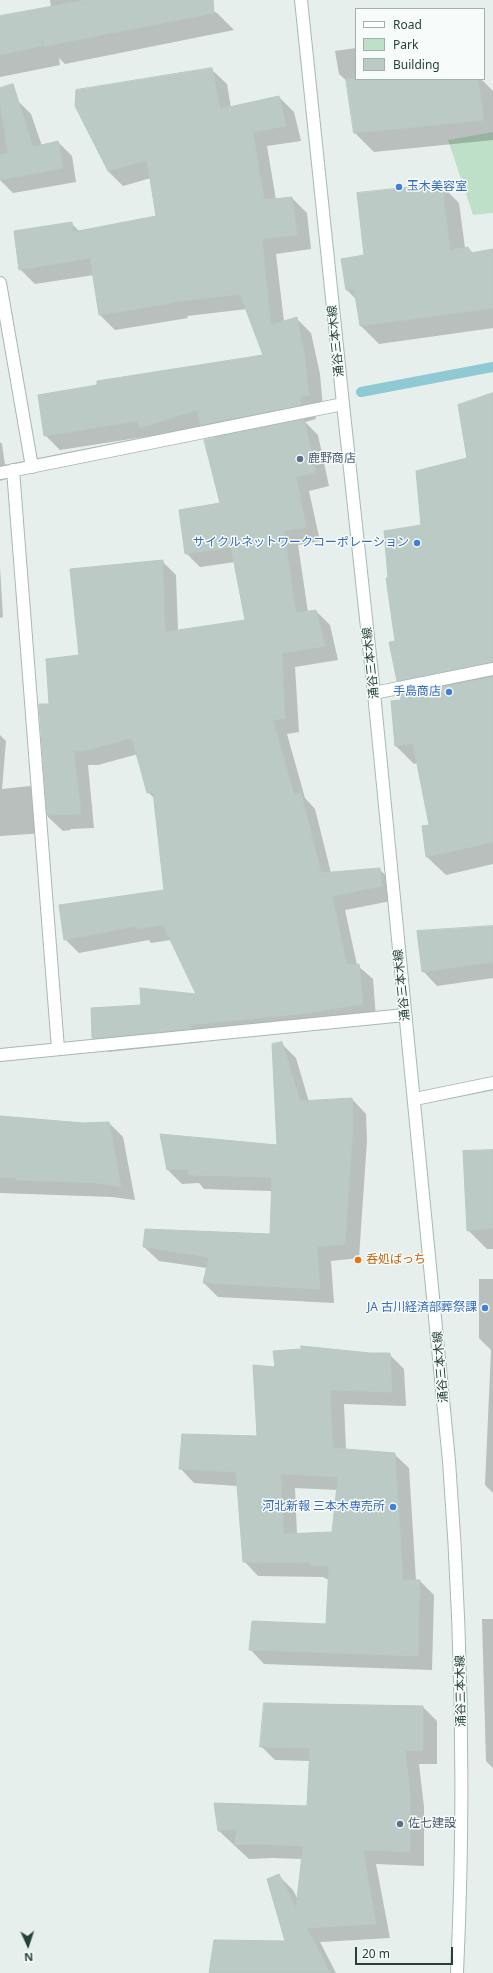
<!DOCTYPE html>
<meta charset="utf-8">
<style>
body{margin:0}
#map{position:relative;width:493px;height:1973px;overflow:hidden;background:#e6efeb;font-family:"Noto Sans",sans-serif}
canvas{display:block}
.legend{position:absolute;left:355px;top:8px;width:130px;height:72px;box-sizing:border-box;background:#f7fbf9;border:1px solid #a3b1ad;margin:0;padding:5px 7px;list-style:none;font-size:12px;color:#24423a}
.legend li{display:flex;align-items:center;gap:8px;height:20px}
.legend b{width:20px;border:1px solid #a3b1ad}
.north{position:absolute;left:8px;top:1925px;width:40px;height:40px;-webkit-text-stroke:3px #f7fbf9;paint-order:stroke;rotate:177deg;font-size:11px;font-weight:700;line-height:16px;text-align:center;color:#24423a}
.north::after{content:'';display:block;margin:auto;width:14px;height:18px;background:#24423a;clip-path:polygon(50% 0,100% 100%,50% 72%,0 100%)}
.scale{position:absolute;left:355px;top:1947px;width:98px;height:18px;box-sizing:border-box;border:2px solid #24423a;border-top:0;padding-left:5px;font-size:12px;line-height:14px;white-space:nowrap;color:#24423a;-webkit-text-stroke:3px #f7fbf9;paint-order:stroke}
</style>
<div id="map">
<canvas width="493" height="1973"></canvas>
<ul class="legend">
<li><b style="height:5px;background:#fff"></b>Road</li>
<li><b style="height:11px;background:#bfe0c8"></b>Park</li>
<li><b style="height:11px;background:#bbcac4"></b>Building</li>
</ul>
<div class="north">N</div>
<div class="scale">20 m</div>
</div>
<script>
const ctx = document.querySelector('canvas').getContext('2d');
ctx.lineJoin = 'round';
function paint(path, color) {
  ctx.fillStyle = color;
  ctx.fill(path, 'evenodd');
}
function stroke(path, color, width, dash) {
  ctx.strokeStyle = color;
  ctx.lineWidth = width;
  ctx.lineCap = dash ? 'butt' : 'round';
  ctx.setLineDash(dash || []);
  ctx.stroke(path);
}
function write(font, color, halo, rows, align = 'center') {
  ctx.font = font + ' "Noto Sans","Noto Sans JP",sans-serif';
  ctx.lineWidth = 3;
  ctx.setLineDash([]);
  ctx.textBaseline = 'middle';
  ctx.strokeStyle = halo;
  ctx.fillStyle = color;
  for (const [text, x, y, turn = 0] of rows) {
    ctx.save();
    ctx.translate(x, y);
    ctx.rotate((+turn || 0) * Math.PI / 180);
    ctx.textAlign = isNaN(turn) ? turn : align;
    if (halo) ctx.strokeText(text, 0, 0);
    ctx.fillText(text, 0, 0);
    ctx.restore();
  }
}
const green = new Path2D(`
 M 493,132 L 493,213 L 473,215 L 448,140 Z`);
const shadow = new Path2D(`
 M 50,0 L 196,0 L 217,13 L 234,30 L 65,64 L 59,58 L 60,65 L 0,77 L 0,17 L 51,7 Z
 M 356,48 L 356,79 L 481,79 L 493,91 L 493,140 L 374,152 L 355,133 L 348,82 L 339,74 L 335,51 Z
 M 212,70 L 227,84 L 231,108 L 279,97 L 294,112 L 301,141 L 267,146 L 276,200 L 292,198 L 307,213 L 311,249 L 276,254 L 284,322 L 296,318 L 311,333 L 320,374 L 323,409 L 314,411 L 316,419 L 305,422 L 318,435 L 329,486 L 309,491 L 320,541 L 298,545 L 308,612 L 316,611 L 330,625 L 338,660 L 295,667 L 299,732 L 287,734 L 305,798 L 315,809 L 331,873 L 379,869 L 394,883 L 396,900 L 345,910 L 357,965 L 373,979 L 376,1018 L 204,1039 L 204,1042 L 108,1052 L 93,1038 L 92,1009 L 142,1006 L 198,995 L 171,940 L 151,943 L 149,940 L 79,953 L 65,939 L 165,891 L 154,798 L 148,792 L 138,754 L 98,765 L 88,765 L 94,828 L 70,829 L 71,830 L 63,831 L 48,817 L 40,705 L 50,705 L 80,656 L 162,561 L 176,575 L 178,631 L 246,621 L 235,562 L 200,567 L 186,553 L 221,504 L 215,438 L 204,427 L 156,442 L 150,436 L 60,450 L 45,435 L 264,356 L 247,309 L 187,316 L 188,318 L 115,330 L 100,315 L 94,275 L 35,284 L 20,269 L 71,223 L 79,231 L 157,217 L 151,178 L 123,186 L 108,171 Z
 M 17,100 L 31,114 L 42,146 L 58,142 L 72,156 L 76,182 L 13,193 L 0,180 L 0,103 Z
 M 441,185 L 459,203 L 465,248 L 468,248 L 473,253 L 493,250 L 493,328 L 379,344 L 361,326 L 357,300 L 347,290 L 342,259 L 365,256 Z
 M 493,394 L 493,864 L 446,875 L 427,857 L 423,827 L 430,826 L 418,763 L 414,764 L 396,746 L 392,702 L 402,700 L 412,694 L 398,680 L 396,642 L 422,526 L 468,459 Z
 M 0,442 L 2,444 L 7,479 L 0,481 Z
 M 0,567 L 3,617 L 0,618 Z
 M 0,735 L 6,741 L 2,789 L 30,786 L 44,800 L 46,833 L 0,836 Z
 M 493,926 L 493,978 L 437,986 L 423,971 Z
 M 282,1044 L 296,1058 L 309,1102 L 352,1099 L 366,1114 L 367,1140 L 359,1258 L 331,1261 L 334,1303 L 218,1297 L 204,1283 L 207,1268 L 159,1261 L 144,1247 L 271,1235 L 272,1191 L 204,1189 L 199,1183 L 182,1184 L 168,1170 L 161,1135 L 279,1146 Z
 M 109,1123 L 123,1137 L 135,1200 L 112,1197 L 0,1193 L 0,1129 Z
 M 493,1151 L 493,1249 L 487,1249 L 468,1230 Z
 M 479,1279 L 493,1279 L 493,1493 L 485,1485 L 491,1350 L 479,1338 Z
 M 370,1354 L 389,1354 L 404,1369 L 406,1406 L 344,1404 L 346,1450 L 394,1454 L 409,1468 L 416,1581 L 420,1581 L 434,1595 L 432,1670 L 264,1664 L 250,1649 L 327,1625 L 329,1580 L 323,1577 L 258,1576 L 244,1561 L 238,1486 L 194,1483 L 180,1468 L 258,1437 L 277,1368 ZM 295,1488 L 338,1490 L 333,1533 L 297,1535 Z
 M 482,1619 L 493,1619 L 493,1768 L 486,1761 Z
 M 423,1707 L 437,1721 L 437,1764 L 419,1764 L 424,1807 L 424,1866 L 376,1864 L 390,1938 L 320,1942 L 336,1973 L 210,1973 L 286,1942 L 278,1875 L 293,1890 L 298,1900 L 302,1859 L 273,1858 L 249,1859 L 219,1831 L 308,1807 L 311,1761 L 275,1760 L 261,1746 Z`);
const stream = new Path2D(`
 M 361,392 L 493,367`);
const building = new Path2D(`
 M 87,0 L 213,0 L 214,13 L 45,46 L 41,37 L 42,46 L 0,55 L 0,16 Z
 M 212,68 L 220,109 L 279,96 L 286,126 L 253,132 L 264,200 L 292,197 L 297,235 L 262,239 L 271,325 L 297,317 L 305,359 L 309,395 L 300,396 L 301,405 L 200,425 L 197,410 L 140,428 L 138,421 L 44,436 L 38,395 L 97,385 L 97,381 L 263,355 L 240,294 L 173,302 L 173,303 L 99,315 L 90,258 L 19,270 L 14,231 L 72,222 L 73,232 L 156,216 L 147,160 L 108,171 L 75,106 L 76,90 Z
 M 346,79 L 478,79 L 484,120 L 354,133 Z
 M 13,84 L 33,147 L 58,141 L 63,168 L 0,180 L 0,155 L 8,153 L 0,102 L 0,88 Z
 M 442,184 L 450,250 L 468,247 L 471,253 L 493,249 L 493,308 L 360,326 L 354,289 L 346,290 L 341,259 L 364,255 L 357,193 Z
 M 493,393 L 493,662 L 397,681 L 389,642 L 395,641 L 386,578 L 388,578 L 384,531 L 421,525 L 416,471 L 467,458 L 458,405 Z
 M 304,419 L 316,472 L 296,477 L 306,527 L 284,531 L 296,613 L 316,610 L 325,646 L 282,653 L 285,718 L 273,720 L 294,795 L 301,793 L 321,873 L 380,868 L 382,886 L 332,896 L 347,965 L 359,964 L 363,1004 L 299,1014 L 190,1025 L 191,1029 L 92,1038 L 91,1008 L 141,1005 L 140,988 L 196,994 L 163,925 L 136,929 L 136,926 L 64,940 L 59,905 L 164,890 L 153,792 L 147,793 L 132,738 L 83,751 L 74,751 L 81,814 L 47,815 L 39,704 L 49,704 L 46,659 L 79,655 L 70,569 L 163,560 L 165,632 L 245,620 L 231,547 L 185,554 L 179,510 L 220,503 L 204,440 Z
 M 493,677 L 493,842 L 426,857 L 422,826 L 429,825 L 413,743 L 395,746 L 391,701 L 401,700 L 400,695 Z
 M 493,926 L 493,962 L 422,972 L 417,931 Z
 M 282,1042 L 300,1101 L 352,1098 L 353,1125 L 345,1244 L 317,1247 L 320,1289 L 203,1283 L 209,1257 L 143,1247 L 145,1229 L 270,1234 L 272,1177 L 188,1175 L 189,1169 L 167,1170 L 160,1134 L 277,1145 L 272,1044 Z
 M 0,1116 L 83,1123 L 109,1122 L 121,1187 L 97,1183 L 16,1180 L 16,1177 L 0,1178 Z
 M 493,1150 L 493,1228 L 467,1231 L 463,1151 Z
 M 301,1346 L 370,1353 L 390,1353 L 392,1392 L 330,1390 L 333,1448 L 395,1453 L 403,1580 L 420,1580 L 418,1656 L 249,1650 L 252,1621 L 326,1624 L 329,1566 L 311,1566 L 311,1563 L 243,1562 L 236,1472 L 179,1469 L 182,1434 L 257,1436 L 253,1365 L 275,1367 L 273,1351 L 301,1349 ZM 281,1474 L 338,1477 L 332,1532 L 284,1534 Z
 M 264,1703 L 423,1706 L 423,1751 L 405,1750 L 410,1792 L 410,1852 L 363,1850 L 376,1924 L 307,1928 L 330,1973 L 209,1973 L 214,1940 L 285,1941 L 267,1879 L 279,1874 L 296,1908 L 303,1846 L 258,1844 L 234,1845 L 237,1829 L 218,1831 L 214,1803 L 307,1806 L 310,1748 L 260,1747 Z`);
const lane = new Path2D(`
 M 374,693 L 493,669`);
const street = new Path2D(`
 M 0,283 L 32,467
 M 13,470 L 58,1049
 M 0,473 L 343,404
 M 0,1055 L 405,1015`);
const secondary = new Path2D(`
 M 301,0 L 343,404 L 374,693 L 449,1461 C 462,1631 465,1802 457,1973
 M 415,1099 L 493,1083`);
const markers = [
 [399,187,4,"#3f7fe0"],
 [300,459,4,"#5c6f8a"],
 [417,543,4,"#3f7fe0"],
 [449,692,4,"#3f7fe0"],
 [358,1260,4,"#e8710a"],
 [485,1308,4,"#3f7fe0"],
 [393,1507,4,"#3f7fe0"],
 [400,1824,4,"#5c6f8a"]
];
const shopNames = [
 ["玉木美容室",407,187,"left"],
 ["サイクルネットワークコーポレーション",409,543],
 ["手島商店",441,692],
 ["JA 古川経済部葬祭課",477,1308],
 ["河北新報 三本木専売所",385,1507]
];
const streetNames = [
 ["涌谷三本木線",336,341,-96],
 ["涌谷三本木線",371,663,-96],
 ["涌谷三本木線",402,985,-96],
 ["涌谷三本木線",441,1367,-95],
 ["涌谷三本木線",461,1691,-91]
];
const serviceNames = [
 ["鹿野商店",308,459],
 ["佐七建設",408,1824]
];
const foodNames = [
 ["呑処ばっち",366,1260]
];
paint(green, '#bfe0c8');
paint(shadow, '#0003');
stroke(stream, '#8ec9d4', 10);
paint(building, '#bbcac4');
stroke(building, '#b8c9c2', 1);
stroke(lane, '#a8b8b2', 14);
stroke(street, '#a8b8b2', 14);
stroke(secondary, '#a4bbb3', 14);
stroke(lane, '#fff', 12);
stroke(street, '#fff', 12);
stroke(secondary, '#fff', 12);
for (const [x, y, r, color] of markers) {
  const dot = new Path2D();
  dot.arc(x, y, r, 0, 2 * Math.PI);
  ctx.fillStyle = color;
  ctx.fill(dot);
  stroke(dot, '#f7fbf9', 1.5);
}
write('12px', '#366cbe', '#f7fbf9', shopNames, 'right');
write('12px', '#24423a', '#f7fbf9', streetNames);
write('12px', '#4e5e75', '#f7fbf9', serviceNames, 'left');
write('12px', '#c56008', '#f7fbf9', foodNames, 'left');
</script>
